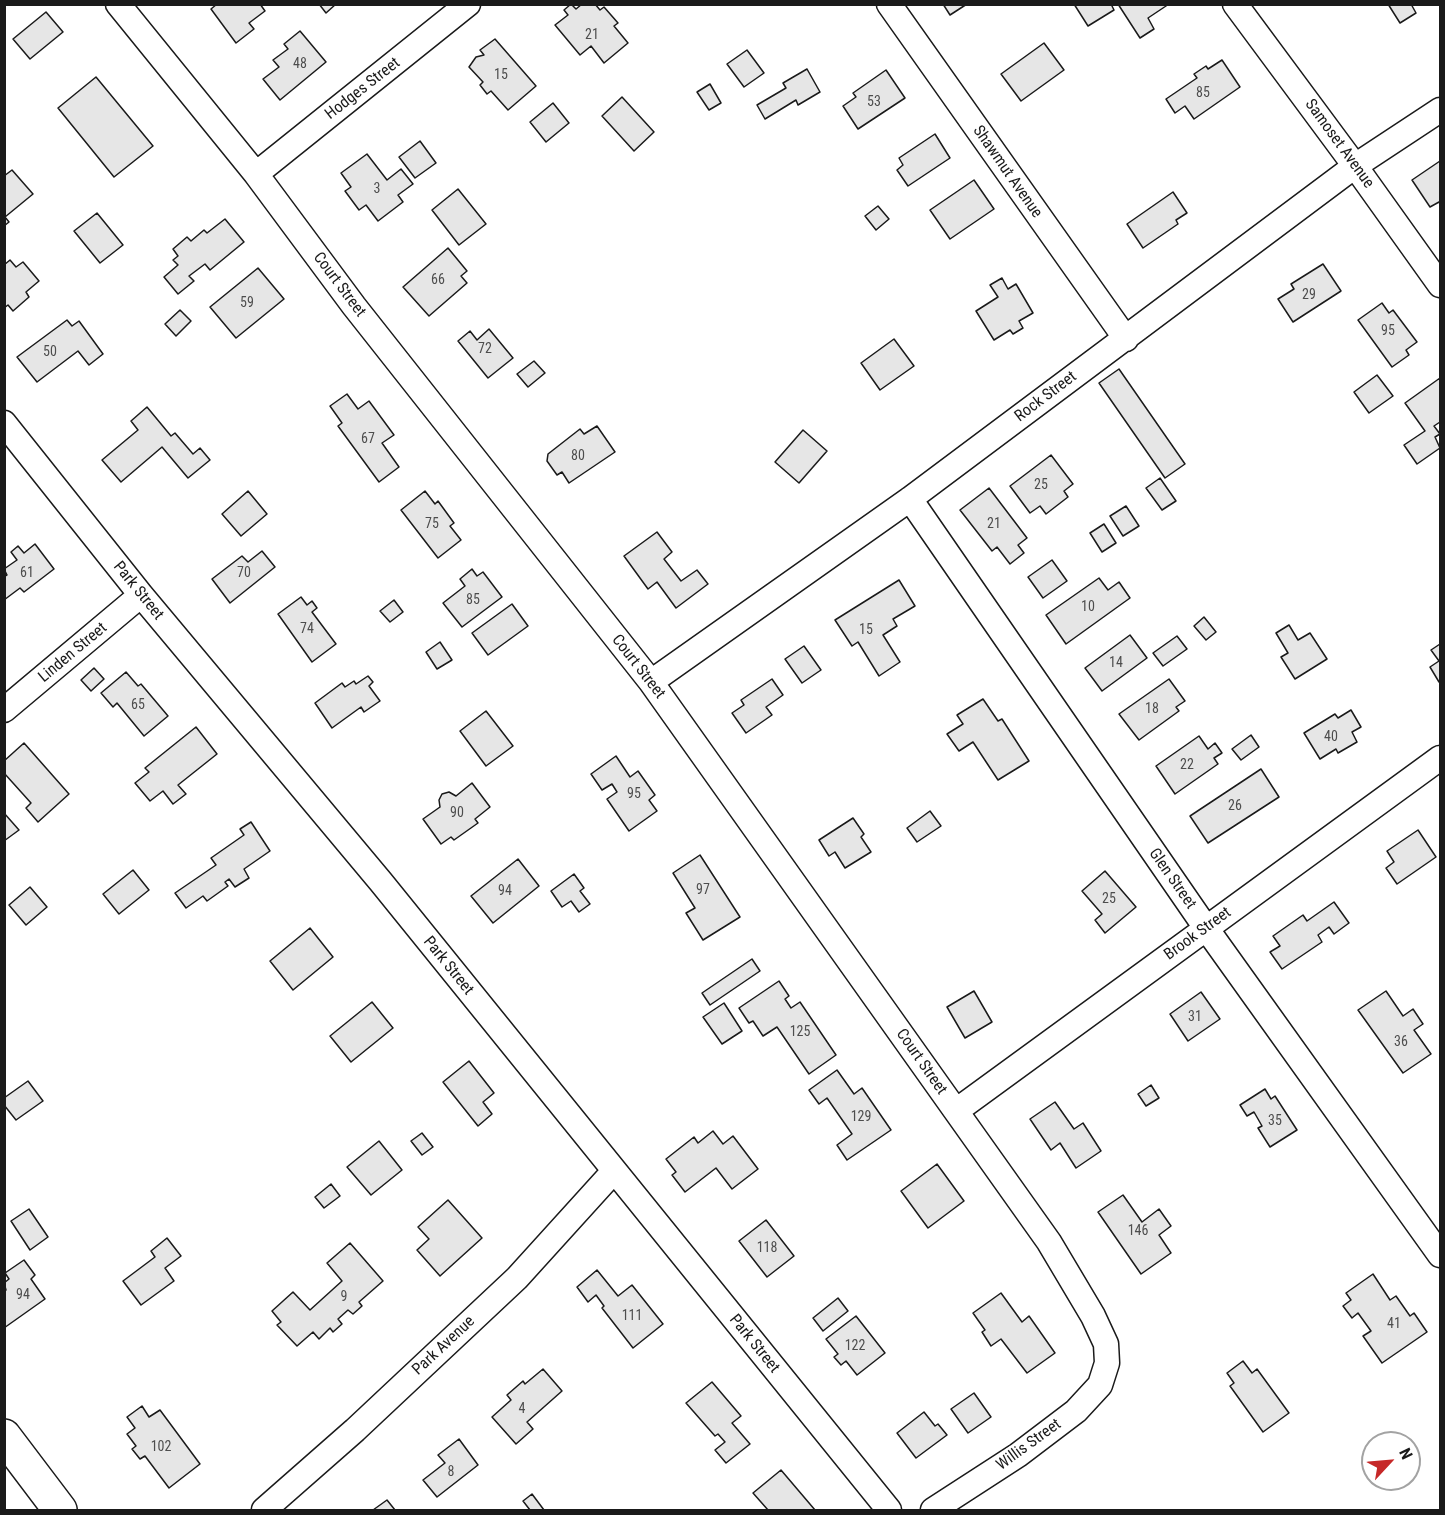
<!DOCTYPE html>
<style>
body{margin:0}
#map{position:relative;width:1445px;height:1515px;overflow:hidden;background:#fff;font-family:"Roboto Condensed",sans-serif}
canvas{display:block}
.frame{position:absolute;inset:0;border:6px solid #1a1a1a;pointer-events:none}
.north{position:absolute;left:1361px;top:1431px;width:60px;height:60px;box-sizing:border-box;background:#fff;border:2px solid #a3a3a3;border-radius:50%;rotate:64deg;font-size:16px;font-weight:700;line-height:24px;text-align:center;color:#1a1a1a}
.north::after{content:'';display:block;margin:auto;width:21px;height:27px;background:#c62828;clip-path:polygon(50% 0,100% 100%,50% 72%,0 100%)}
</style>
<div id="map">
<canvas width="1445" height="1515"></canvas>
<div class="frame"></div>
<div class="north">N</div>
</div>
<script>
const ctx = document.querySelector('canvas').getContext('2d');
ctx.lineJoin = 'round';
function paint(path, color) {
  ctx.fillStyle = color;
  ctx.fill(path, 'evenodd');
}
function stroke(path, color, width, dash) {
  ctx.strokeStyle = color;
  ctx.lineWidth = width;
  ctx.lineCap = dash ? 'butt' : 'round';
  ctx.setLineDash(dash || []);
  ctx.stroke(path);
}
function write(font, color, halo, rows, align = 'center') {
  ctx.font = font + ' "Roboto Condensed",sans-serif';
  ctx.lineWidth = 4.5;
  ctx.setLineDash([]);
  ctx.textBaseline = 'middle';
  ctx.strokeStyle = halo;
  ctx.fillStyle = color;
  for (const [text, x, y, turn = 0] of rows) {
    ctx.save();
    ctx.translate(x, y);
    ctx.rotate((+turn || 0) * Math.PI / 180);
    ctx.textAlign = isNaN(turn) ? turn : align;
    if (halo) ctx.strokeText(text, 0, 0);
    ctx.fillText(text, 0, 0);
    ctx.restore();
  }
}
const building = new Path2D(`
 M 217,4 L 260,4 L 265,11 L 249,23 L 254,29 L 236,43 L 211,9 Z
 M 319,4 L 336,4 L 326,13 Z
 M 571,4 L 576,9 L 582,4 L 595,4 L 600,10 L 604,7 L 618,23 L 614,26 L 628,43 L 604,63 L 591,46 L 580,55 L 555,25 L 568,15 L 564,10 Z
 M 943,4 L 967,4 L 950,15 Z
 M 1074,4 L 1111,4 L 1114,10 L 1088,26 Z
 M 1118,4 L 1169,4 L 1148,18 L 1154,29 L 1140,38 Z
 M 1388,4 L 1411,4 L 1416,13 L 1400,23 Z
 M 46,12 L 63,32 L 30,59 L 13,39 Z
 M 300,31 L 326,62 L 280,100 L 263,79 L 279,67 L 273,60 L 288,49 L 284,44 Z
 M 495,39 L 536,86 L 508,110 L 491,91 L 487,94 L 480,85 L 483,82 L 469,67 L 476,57 L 484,55 L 480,50 Z
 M 1044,43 L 1064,70 L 1021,101 L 1001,74 Z
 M 747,50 L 764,73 L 744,87 L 727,64 Z
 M 1222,60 L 1240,87 L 1194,119 L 1185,106 L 1175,113 L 1166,99 L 1197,78 L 1194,74 L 1206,66 L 1208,69 Z
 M 807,69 L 820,92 L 798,105 L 796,100 L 765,119 L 757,105 L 786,88 L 783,83 Z
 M 886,70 L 905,98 L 858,129 L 843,106 L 856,97 L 853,93 Z
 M 96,77 L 153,146 L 114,177 L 58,108 Z
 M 710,84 L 721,103 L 709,110 L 697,92 Z
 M 622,97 L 654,132 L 634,151 L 602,116 Z
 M 553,103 L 569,123 L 546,142 L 530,122 Z
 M 935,134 L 950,158 L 908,186 L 897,170 L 903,165 L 899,158 Z
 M 420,141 L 436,163 L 415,178 L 399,157 Z
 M 367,154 L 387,180 L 401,169 L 413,184 L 398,195 L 403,202 L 378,221 L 366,205 L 359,210 L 345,191 L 351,187 L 341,173 Z
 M 1440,161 L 1440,204 L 1439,202 L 1430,207 L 1412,180 Z
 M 12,170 L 33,194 L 5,217 L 9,222 L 4,226 L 4,176 Z
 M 974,180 L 994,209 L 950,239 L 930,210 Z
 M 458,189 L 486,224 L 459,245 L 432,210 Z
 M 1173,192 L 1187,213 L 1176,220 L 1178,224 L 1143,248 L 1127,224 Z
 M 878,206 L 889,219 L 876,230 L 865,216 Z
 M 97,213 L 123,245 L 100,263 L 74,231 Z
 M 225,219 L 244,242 L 210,270 L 205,264 L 189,276 L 194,281 L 178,294 L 164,277 L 178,265 L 173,260 L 178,256 L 173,249 L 187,237 L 191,241 L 204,230 L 207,233 Z
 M 448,248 L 467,271 L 461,276 L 467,283 L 429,316 L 403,287 Z
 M 10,260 L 16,267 L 23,262 L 39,281 L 26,292 L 29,297 L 13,311 L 8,305 L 4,308 L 4,265 Z
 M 1323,264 L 1341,291 L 1293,322 L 1278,299 L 1294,289 L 1291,284 Z
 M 258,268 L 284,299 L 236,338 L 210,307 Z
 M 1002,278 L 1008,289 L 1016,284 L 1033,313 L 1019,321 L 1023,328 L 1013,334 L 1010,330 L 994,340 L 976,311 L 998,297 L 990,285 Z
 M 1382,303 L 1389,313 L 1393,310 L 1417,342 L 1406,350 L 1409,355 L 1392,367 L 1358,320 Z
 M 180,310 L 191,321 L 176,336 L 165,324 Z
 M 67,320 L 72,326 L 79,321 L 103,354 L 89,365 L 78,351 L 37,382 L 17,357 Z
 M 489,329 L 513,358 L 488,378 L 458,341 L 470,331 L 477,340 Z
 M 894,339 L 914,366 L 880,390 L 861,363 Z
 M 534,361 L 545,373 L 528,387 L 517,374 Z
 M 1119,369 L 1185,464 L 1165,478 L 1099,383 Z
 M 1377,375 L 1393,396 L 1369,413 L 1354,392 Z
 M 1440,378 L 1440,422 L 1434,426 L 1440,434 L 1435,437 L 1440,448 L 1417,464 L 1404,445 L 1425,431 L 1405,403 Z
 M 347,394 L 358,409 L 369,401 L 394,435 L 382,443 L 399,467 L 379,482 L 338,426 L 342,423 L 330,406 Z
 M 147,407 L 171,436 L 175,433 L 193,454 L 200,448 L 210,460 L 188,478 L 162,447 L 121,482 L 102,460 L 138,430 L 131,421 Z
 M 597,426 L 615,452 L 569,483 L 562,472 L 557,475 L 547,461 L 548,454 L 580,429 L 584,434 Z
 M 803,430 L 827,451 L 799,483 L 775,462 Z
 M 1051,455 L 1073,484 L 1064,491 L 1068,497 L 1046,514 L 1040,506 L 1030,513 L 1010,486 Z
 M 1160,478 L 1176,501 L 1162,510 L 1146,488 Z
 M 989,488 L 1027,538 L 1018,545 L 1024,553 L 1010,564 L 997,547 L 992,551 L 960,510 Z
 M 248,491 L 267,514 L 241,536 L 222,514 Z
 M 425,491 L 435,504 L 438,501 L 454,523 L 450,526 L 461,540 L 438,558 L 401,510 Z
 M 1126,506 L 1139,526 L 1123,536 L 1110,516 Z
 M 1104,524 L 1116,543 L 1102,552 L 1090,533 Z
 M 657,532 L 672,552 L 664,559 L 681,581 L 697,570 L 708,584 L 676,608 L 657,582 L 648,589 L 624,556 Z
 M 35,544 L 54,569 L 24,592 L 20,588 L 4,600 L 4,577 L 7,575 L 4,569 L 17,560 L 11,552 L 18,546 L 24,553 Z
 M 262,551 L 275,567 L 230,603 L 212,579 L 242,556 L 248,562 Z
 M 1052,560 L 1067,581 L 1043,598 L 1028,577 Z
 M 472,569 L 477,576 L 483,572 L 502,597 L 462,627 L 443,603 L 465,586 L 460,579 Z
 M 1099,578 L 1108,590 L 1119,582 L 1130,598 L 1066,644 L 1046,615 Z
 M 899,580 L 915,606 L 893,619 L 897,626 L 883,635 L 900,662 L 879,676 L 858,642 L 852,646 L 835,620 Z
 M 301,597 L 307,605 L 312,601 L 317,608 L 312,612 L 336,644 L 312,662 L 278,614 Z
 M 394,600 L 403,612 L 390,622 L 380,611 Z
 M 512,604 L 528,626 L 488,655 L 472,633 Z
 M 1204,617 L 1216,632 L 1206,640 L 1194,626 Z
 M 1289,625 L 1298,640 L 1310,633 L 1327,659 L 1295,679 L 1281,657 L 1288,653 L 1276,633 Z
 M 1130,635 L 1147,658 L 1102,691 L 1085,668 Z
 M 1177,636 L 1187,649 L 1163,666 L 1153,653 Z
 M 440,642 L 452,660 L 437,669 L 426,652 Z
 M 1440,644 L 1440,681 L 1439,682 L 1430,667 L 1439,661 L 1431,650 Z
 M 804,646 L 821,670 L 802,683 L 785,659 Z
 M 94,668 L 104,679 L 91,691 L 81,680 Z
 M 126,672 L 138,686 L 141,684 L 168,716 L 144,736 L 117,703 L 113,707 L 101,693 Z
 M 368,676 L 373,682 L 369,686 L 380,701 L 364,712 L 361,707 L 332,728 L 315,703 L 342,683 L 345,687 L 354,681 L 356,684 Z
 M 772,679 L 783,695 L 766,707 L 772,715 L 746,733 L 732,713 L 744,705 L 741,700 Z
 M 1169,679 L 1185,701 L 1176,707 L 1179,711 L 1139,740 L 1119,714 Z
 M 983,699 L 998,721 L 1002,719 L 1029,761 L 998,780 L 973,742 L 959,751 L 947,734 L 963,724 L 957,715 Z
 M 1351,710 L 1361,727 L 1352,732 L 1357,742 L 1338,753 L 1336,749 L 1320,759 L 1304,733 L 1335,714 L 1338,718 Z
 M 486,711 L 513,746 L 486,766 L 460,731 Z
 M 196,727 L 217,754 L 178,785 L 186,794 L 173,804 L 163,791 L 150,801 L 135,783 L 149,772 L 145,768 Z
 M 1251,735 L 1259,747 L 1241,760 L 1232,749 Z
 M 1199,736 L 1208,749 L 1215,743 L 1222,753 L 1214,758 L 1218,764 L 1175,794 L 1156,766 Z
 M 24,743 L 69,794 L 38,822 L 26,808 L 31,803 L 4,773 L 4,761 Z
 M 616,756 L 630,777 L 638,771 L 655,795 L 649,800 L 657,811 L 629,831 L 607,799 L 617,792 L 612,784 L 602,790 L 591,774 Z
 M 1261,769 L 1279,797 L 1208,843 L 1190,816 Z
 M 472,783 L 490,807 L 475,819 L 478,823 L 454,840 L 451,837 L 441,844 L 423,819 L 440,807 L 439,800 L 442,794 L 449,792 L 456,796 Z
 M 930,811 L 941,826 L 917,842 L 907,828 Z
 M 4,813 L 19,830 L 4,841 Z
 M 853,818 L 864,834 L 861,837 L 871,852 L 845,868 L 835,852 L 829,856 L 819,840 Z
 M 251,822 L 270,851 L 244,869 L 249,878 L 235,887 L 229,879 L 225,882 L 228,886 L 207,901 L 203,896 L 186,908 L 175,893 L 216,865 L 211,858 L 244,835 L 240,829 Z
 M 1418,830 L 1436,857 L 1397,884 L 1386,868 L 1394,862 L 1387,851 Z
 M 700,855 L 740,917 L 703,940 L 686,913 L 695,908 L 673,873 Z
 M 518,859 L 539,886 L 493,923 L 471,896 Z
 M 133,870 L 149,890 L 119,914 L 103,894 Z
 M 1105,871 L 1136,907 L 1105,933 L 1095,920 L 1102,914 L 1082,891 Z
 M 574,874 L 584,888 L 580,891 L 590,904 L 579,912 L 571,901 L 562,907 L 551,891 Z
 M 30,887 L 47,907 L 26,925 L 9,905 Z
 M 1334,902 L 1349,923 L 1334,934 L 1329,927 L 1318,935 L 1322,942 L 1282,969 L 1270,952 L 1280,946 L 1273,936 L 1303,915 L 1307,921 Z
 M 310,928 L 333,957 L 293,990 L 270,961 Z
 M 752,959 L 760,971 L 710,1005 L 702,993 Z
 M 779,981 L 789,996 L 785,999 L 791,1008 L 800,1002 L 836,1055 L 809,1074 L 777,1027 L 763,1036 L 753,1021 L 749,1023 L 739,1008 Z
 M 974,991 L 992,1022 L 965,1038 L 947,1007 Z
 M 1386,991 L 1403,1016 L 1413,1009 L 1423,1024 L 1414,1030 L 1431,1054 L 1403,1073 L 1358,1010 Z
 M 1201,992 L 1220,1019 L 1188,1041 L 1170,1014 Z
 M 372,1002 L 393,1028 L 351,1062 L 330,1036 Z
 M 724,1003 L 742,1031 L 722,1044 L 703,1017 Z
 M 469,1061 L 494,1093 L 483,1102 L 492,1114 L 478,1126 L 443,1082 Z
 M 837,1070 L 854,1094 L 862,1088 L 891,1130 L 847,1160 L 837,1145 L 852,1134 L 827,1098 L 819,1104 L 809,1090 Z
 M 28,1081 L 43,1101 L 16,1120 L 4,1105 L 4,1098 Z
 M 1151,1085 L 1159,1098 L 1146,1106 L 1138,1094 Z
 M 1265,1089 L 1271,1099 L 1275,1096 L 1297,1130 L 1270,1147 L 1258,1128 L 1262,1126 L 1254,1112 L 1247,1116 L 1240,1105 Z
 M 1055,1102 L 1074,1129 L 1083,1123 L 1101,1151 L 1076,1168 L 1060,1143 L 1051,1150 L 1030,1119 Z
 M 713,1131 L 723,1144 L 733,1136 L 758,1169 L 732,1189 L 716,1168 L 685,1192 L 672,1175 L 676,1172 L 666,1159 L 694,1137 L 698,1143 Z
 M 422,1133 L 433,1147 L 422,1155 L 411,1141 Z
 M 379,1141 L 402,1170 L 371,1195 L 347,1167 Z
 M 937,1164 L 964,1201 L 928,1228 L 901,1191 Z
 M 331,1184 L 340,1196 L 324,1208 L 315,1197 Z
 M 1123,1195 L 1142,1222 L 1159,1209 L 1171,1226 L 1159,1235 L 1171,1253 L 1141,1274 L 1098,1212 Z
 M 448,1200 L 482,1238 L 440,1276 L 417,1250 L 429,1239 L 418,1227 Z
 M 29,1209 L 48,1237 L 30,1250 L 11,1221 Z
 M 766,1220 L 794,1256 L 767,1277 L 739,1241 Z
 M 167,1238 L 181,1256 L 165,1268 L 174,1281 L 141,1305 L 123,1281 L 155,1257 L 151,1251 Z
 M 350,1243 L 383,1281 L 359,1302 L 362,1306 L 353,1314 L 348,1310 L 338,1319 L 342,1324 L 333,1332 L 330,1328 L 319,1339 L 313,1332 L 297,1346 L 277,1325 L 281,1322 L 272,1311 L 293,1292 L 310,1310 L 342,1281 L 327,1263 Z
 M 24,1260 L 35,1275 L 31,1279 L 45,1299 L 4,1328 L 4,1291 L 6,1290 L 4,1283 L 9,1279 L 5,1273 Z
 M 597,1270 L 618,1296 L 632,1285 L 663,1324 L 633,1348 L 602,1308 L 604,1306 L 596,1295 L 588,1302 L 577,1287 Z
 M 1373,1274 L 1390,1300 L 1396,1296 L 1410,1316 L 1414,1313 L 1427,1332 L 1382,1363 L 1363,1336 L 1371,1331 L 1358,1313 L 1352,1318 L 1343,1306 L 1351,1300 L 1346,1293 Z
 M 1001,1293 L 1022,1322 L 1029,1316 L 1055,1353 L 1027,1373 L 1001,1339 L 991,1346 L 982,1332 L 985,1330 L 973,1313 Z
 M 838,1298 L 848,1311 L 823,1331 L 813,1318 Z
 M 856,1316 L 885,1353 L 857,1375 L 846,1361 L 841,1365 L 834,1357 L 838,1354 L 826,1339 Z
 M 1243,1361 L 1252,1373 L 1257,1369 L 1289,1413 L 1263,1432 L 1230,1386 L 1234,1383 L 1227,1373 Z
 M 543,1369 L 562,1391 L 527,1422 L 533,1429 L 516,1444 L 492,1417 L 511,1400 L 507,1395 L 523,1381 L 525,1384 Z
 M 712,1382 L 741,1416 L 732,1423 L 750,1444 L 726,1463 L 715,1450 L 725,1442 L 718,1434 L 715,1436 L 686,1403 Z
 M 974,1393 L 991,1417 L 968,1433 L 951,1409 Z
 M 142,1406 L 149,1417 L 160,1410 L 200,1464 L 169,1488 L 145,1456 L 140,1459 L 132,1449 L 136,1446 L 127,1434 L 135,1428 L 127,1417 Z
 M 924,1412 L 935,1426 L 938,1424 L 947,1435 L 916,1458 L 897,1433 Z
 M 459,1439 L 478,1465 L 437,1497 L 423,1480 L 445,1463 L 438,1455 Z
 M 781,1470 L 815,1510 L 768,1510 L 753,1493 Z
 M 532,1494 L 544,1510 L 530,1510 L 523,1501 Z
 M 387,1500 L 395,1510 L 373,1510 Z`);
const street = new Path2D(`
 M 118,4 L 256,174 L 354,306 L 651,682 L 1049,1242 L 1093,1316 L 1106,1344 L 1107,1363 L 1100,1385 L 1076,1411 L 1018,1455 L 933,1510
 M 889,4 L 1126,339
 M 1235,4 L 1355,166 L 1440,285
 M 256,174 L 468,4
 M 4,423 L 141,595 L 381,882 L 889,1510
 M 910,499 L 1206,928 L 1440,1255
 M 651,682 L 910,499 L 1355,166 L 1440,110
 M 4,710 L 141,595
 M 956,1111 L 1440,758
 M 264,1510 L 355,1430 L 517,1278 L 614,1171`);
const secondary = new Path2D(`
 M 4,1436 L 60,1510`);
const numberNames = [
 ["21",592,35],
 ["48",300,64],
 ["15",501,75],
 ["85",1203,93],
 ["53",874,102],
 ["3",377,189],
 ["66",438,280],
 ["29",1309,295],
 ["59",247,303],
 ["95",1388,331],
 ["72",485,349],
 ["50",50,352],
 ["67",368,439],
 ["80",578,456],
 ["25",1041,485],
 ["75",432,524],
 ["21",994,524],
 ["61",27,573],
 ["70",244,573],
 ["85",473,600],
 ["10",1088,607],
 ["74",307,629],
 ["15",866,630],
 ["14",1116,663],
 ["65",138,705],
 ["18",1152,709],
 ["40",1331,737],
 ["22",1187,765],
 ["95",634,794],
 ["26",1235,806],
 ["90",457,813],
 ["97",703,890],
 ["94",505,891],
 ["25",1109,899],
 ["31",1195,1017],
 ["125",800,1032],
 ["36",1401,1042],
 ["129",861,1117],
 ["35",1275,1121],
 ["146",1138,1231],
 ["118",767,1248],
 ["94",23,1295],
 ["9",344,1297],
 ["111",632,1316],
 ["41",1394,1324],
 ["122",855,1346],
 ["4",522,1409],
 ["102",161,1447],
 ["8",451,1472]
];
const streetNames = [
 ["Hodges Street",363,89,-38],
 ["Samoset Avenue",1339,144,54],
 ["Shawmut Avenue",1007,172,55],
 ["Court Street",339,285,53],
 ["Rock Street",1046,397,-37],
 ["Park Street",138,591,51],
 ["Linden Street",73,653,-40],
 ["Court Street",638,667,52],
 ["Glen Street",1172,879,55],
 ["Brook Street",1198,934,-36],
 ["Park Street",448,966,51],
 ["Court Street",921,1062,55],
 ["Park Street",754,1344,51],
 ["Park Avenue",444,1346,-43],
 ["Willis Street",1029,1445,-36]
];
paint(building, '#e6e6e6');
stroke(building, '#1a1a1a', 1.5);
stroke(street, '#1a1a1a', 27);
stroke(secondary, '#1a1a1a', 36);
stroke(street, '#fff', 24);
stroke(secondary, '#fff', 33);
write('14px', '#4d4d4d', null, numberNames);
write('16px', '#1a1a1a', '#fff', streetNames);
</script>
